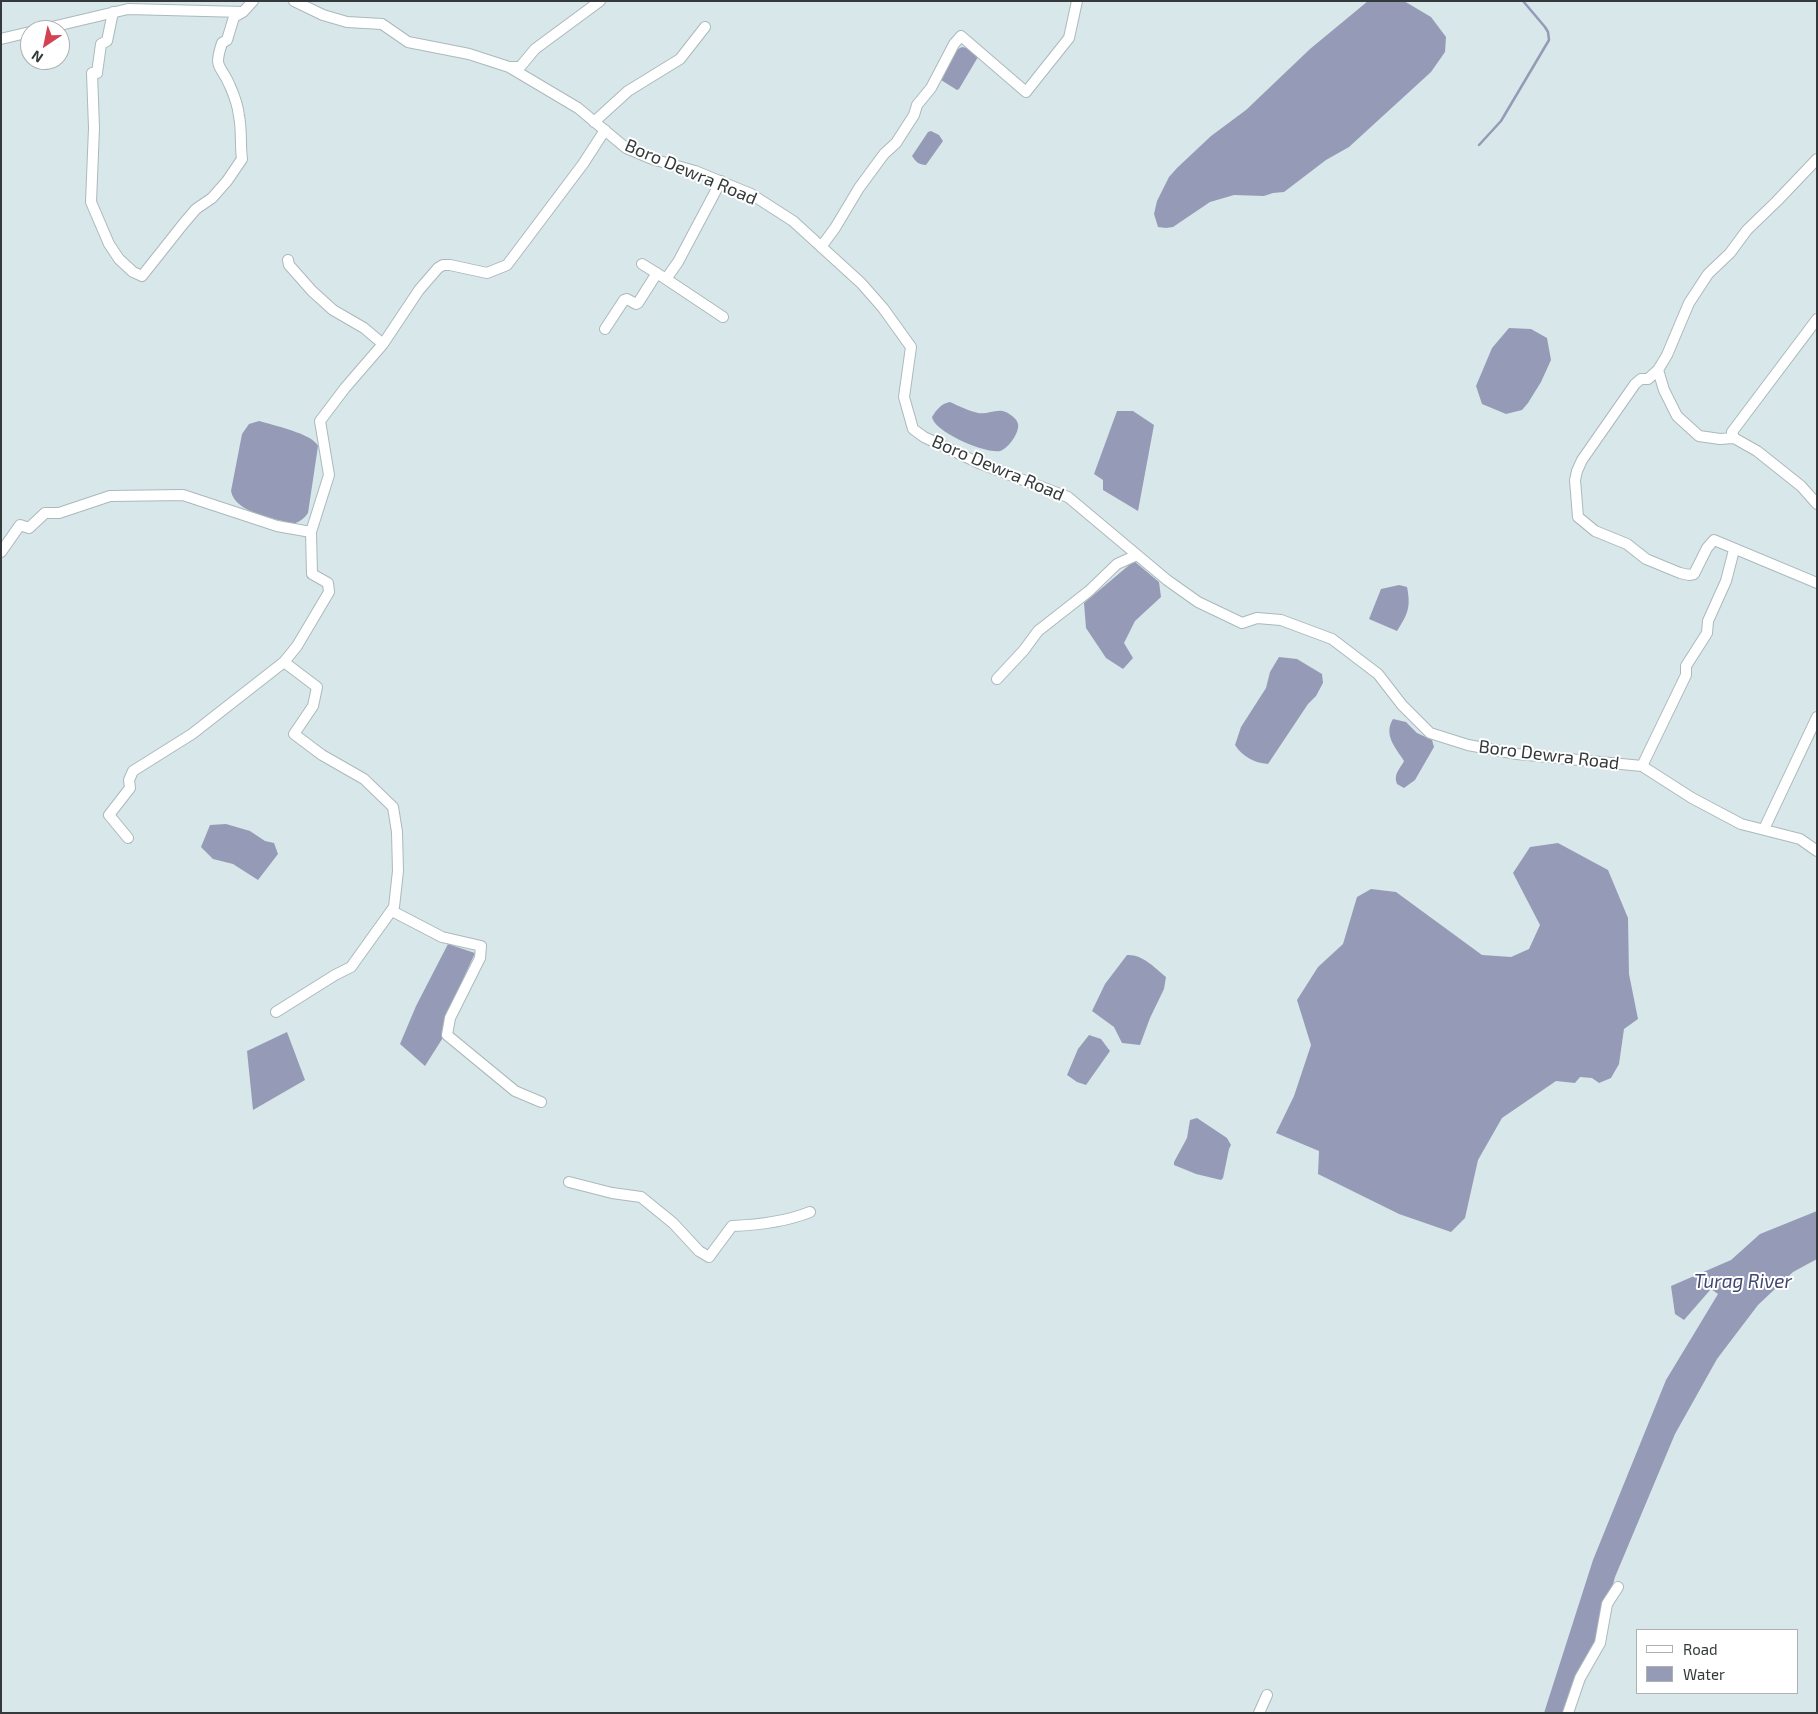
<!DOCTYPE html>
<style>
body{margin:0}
#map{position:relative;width:1818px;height:1714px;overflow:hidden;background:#d8e7ea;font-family:"Exo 2",sans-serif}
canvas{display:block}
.frame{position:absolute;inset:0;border:2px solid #343a3b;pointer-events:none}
.legend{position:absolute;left:1636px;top:1629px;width:162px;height:65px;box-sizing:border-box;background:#fff;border:1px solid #aeb0b1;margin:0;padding:6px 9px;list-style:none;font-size:15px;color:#343a3b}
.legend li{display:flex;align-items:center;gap:10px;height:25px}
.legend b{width:25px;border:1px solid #aeb0b1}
.north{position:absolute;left:20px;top:20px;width:50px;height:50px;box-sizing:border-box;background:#fff;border:1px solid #aeb0b1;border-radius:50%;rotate:214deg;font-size:14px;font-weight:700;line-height:20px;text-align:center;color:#343a3b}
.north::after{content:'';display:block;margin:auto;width:18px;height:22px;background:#d24251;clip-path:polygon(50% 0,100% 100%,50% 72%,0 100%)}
</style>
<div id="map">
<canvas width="1818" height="1714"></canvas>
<div class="frame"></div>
<ul class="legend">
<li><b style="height:6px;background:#fff"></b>Road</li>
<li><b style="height:14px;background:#959bb7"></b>Water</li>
</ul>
<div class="north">N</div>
</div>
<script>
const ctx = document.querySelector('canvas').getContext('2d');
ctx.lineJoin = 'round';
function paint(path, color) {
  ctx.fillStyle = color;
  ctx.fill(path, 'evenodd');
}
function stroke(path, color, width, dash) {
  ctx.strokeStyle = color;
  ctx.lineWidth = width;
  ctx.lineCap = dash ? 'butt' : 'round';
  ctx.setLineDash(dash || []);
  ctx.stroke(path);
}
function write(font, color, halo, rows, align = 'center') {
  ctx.font = font + ' "Exo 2",sans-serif';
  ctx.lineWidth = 4;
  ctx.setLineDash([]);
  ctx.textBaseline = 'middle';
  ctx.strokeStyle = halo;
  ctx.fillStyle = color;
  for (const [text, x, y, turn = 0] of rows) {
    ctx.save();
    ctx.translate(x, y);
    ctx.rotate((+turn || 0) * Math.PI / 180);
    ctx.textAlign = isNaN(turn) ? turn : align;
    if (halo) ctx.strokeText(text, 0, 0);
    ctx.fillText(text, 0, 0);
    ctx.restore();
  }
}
const water = new Path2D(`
 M 1368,1 L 1404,1 L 1431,17 L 1446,37 L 1445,52 L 1431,72 L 1349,147 L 1326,160 L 1284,192 L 1273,193 L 1264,196 L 1234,195 L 1210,202 L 1173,227 L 1166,228 L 1158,227 L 1154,214 L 1157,201 L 1169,177 L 1177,168 L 1211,136 L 1246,110 L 1310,49 Z
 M 962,47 L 967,48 L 978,57 L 959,89 L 957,90 L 941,80 L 943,69 L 958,49 Z
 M 931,131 L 939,135 L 943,141 L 926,165 C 919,165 915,161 912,156 L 928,132 Z
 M 1509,328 L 1531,329 L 1547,338 L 1551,360 L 1541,382 L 1528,403 L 1522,410 L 1506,414 L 1482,404 L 1476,386 L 1492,348 Z
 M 950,402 C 959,406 969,411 978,413 C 989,415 997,407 1008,413 C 1012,416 1017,419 1018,424 C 1020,432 1008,449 1000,451 C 986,454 934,432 932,417 C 936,410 942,403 950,402 Z
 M 1117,411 L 1133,411 L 1154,425 L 1138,511 L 1103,490 L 1103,480 L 1094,474 Z
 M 259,421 C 273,425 313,434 318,446 L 308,513 C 304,519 299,522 293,524 C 274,518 235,513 231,491 L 242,434 L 249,424 Z
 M 1134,561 L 1159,582 L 1161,597 L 1135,621 L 1124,643 L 1133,658 L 1123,669 L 1106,658 L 1086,628 L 1084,603 Z
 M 1399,585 L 1407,587 C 1411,607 1408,614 1397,631 L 1369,619 L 1381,589 Z
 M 1279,657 L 1297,659 L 1322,674 L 1323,683 L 1316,696 L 1308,704 L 1268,764 C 1254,763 1242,756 1235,745 L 1241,727 L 1266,688 L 1270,672 Z
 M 1393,719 L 1406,722 L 1417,733 L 1432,740 L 1434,747 L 1415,780 L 1404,788 L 1397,784 C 1393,774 1400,769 1404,761 C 1396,748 1383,735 1393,719 Z
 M 226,824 L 250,831 L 265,841 L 274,843 L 278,854 L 258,880 L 233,864 L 213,859 L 201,847 L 210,825 Z
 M 1558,843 L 1608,870 L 1628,918 L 1629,974 L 1638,1019 L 1624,1029 L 1619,1064 L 1611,1078 L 1599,1083 L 1592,1078 L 1580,1077 L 1575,1083 L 1556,1081 L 1502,1118 L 1478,1160 L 1465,1218 L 1451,1232 L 1399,1214 L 1318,1174 L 1319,1151 L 1276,1133 L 1294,1096 L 1311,1045 L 1297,1000 L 1318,967 L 1343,944 L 1357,897 L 1371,889 L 1396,892 L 1482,955 L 1511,957 L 1529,949 L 1540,925 L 1513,873 L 1530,847 Z
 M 448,944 L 475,953 L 444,1021 L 444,1036 L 425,1066 L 400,1044 L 416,1006 Z
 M 1127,955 C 1142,954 1154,967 1166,977 L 1164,989 L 1150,1018 L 1140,1045 L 1122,1043 L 1114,1027 L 1092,1011 L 1105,984 Z
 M 287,1032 L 305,1080 L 253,1110 L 247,1051 Z
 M 1089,1035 L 1101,1039 L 1110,1051 L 1086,1085 L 1077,1082 L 1067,1075 L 1078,1049 Z
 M 1197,1118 L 1227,1138 L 1231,1145 L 1229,1149 L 1223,1178 L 1221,1180 L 1196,1174 L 1174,1165 L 1174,1162 L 1187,1138 L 1190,1120 Z
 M 1817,1211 L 1817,1259 L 1793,1272 L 1758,1305 L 1717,1359 L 1675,1434 L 1615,1577 L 1600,1632 L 1565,1713 L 1544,1713 L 1593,1560 L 1666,1380 L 1718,1294 L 1711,1289 L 1684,1320 L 1675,1314 L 1671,1286 L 1731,1260 L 1760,1234 Z`);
const stream = new Path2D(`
 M 1479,145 L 1501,121 L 1549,40 L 1548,32 L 1545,27 L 1523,1`);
const minor = new Path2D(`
 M 294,1 L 323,15 L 347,22 L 382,24 L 408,42 L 469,54 L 509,67 L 578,108 L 626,148 L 652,159 L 695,171 L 751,194 L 793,221 L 861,283 L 883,308 L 911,347 L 904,397 L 913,429 L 924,437 L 981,464 L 1068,497 L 1167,580 L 1198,602 L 1242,623 L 1257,618 L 1281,620 L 1332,639 L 1378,674 L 1402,705 L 1430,733 L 1468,745 L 1517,754 L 1642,766 L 1692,798 L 1741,824 L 1800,839 L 1817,851
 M 113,12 L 107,41 L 101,44 L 97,73 L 92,73 L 94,128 L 91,202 L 109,244 L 119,259 L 133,272 L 142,276 L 184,223 L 196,209 L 212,198 L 227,181 L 242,159 C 240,145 242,130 239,116 C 238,106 234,95 230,86 C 221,64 213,70 222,43 L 227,40 L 234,17 L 243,12
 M 39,30 L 128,9 L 243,12 L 253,1
 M 1,39 L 30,32
 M 509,67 L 520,67 L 535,49 L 600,1
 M 594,122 L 628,91 L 680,59 L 705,27
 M 1817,159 L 1777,201 L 1747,230 L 1730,253 L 1708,274 L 1689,303 L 1667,355 L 1658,370 L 1664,390 L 1677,416 L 1699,436 L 1720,439 L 1734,438 L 1757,451 L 1801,486 L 1817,504
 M 821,247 L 835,228 L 859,188 L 884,154 L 896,143 L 914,115 L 917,105 L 931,88 L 954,44 L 961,36 L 1026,92 L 1069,38 L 1077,1
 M 288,260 L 289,265 L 312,291 L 333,310 L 364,328 L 383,344
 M 642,264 L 666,279 L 678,262 L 721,181
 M 666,279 L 723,317
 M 605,329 L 624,300 L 627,299 L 636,304 L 638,303 L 657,273
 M 1658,370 L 1648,379 L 1641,379 L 1635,384 L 1582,460 L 1577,471 L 1575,480 L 1578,517 L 1595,531 L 1627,544 L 1646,559 L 1680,573 L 1689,575 L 1694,574 L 1707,548 L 1714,540 L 1817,583
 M 1734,438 L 1732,432 L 1817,319
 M 1,552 L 20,525 L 29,528 L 45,513 L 59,513 L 110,496 L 183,495 L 277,526 L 311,532
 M 997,679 L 1024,650 L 1038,631 L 1089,591 L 1117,564 L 1137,555
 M 1642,766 L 1686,675 L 1686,666 L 1707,633 L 1708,621 L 1726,581 L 1734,550
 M 1764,829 L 1817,717
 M 128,838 L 109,815 L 130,788 L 129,780 L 133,771 L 192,734 L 284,662
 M 392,911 L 442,937 L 481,946 L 480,958 L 450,1018 L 447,1035 L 515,1091 L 541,1102
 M 276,1012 L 335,975 L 351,967 L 394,907 L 398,871 L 397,832 L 393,807 L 364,779 L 322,755 L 294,734 L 313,706 L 317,687 L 284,662 L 297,646 L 329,592 L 328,583 L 312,574 L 311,532 L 329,475 L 320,421 L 345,388 L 383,344 L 419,290 L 438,268 L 443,265 L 450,265 L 487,273 L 507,265 L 583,164 L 605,130
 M 569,1182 L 612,1193 L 641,1197 L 673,1223 L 699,1251 L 709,1257 L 732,1226 C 759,1225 785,1222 810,1212
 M 1259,1713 L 1267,1695
 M 1568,1713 L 1580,1678 L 1600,1643 L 1607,1604 L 1618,1587`);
const streetNames = [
 ["Boro Dewra Road",691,172,23],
 ["Boro Dewra Road",998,468,23],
 ["Boro Dewra Road",1549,755,7]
];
const waterNames = [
 ["Turag River",1743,1282]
];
paint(water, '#959bb7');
stroke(stream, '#959bb7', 2.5);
stroke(minor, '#abb9bb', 12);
stroke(minor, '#fff', 10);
write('18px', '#343a3b', '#fff', streetNames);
write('italic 19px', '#414772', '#fff', waterNames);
</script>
